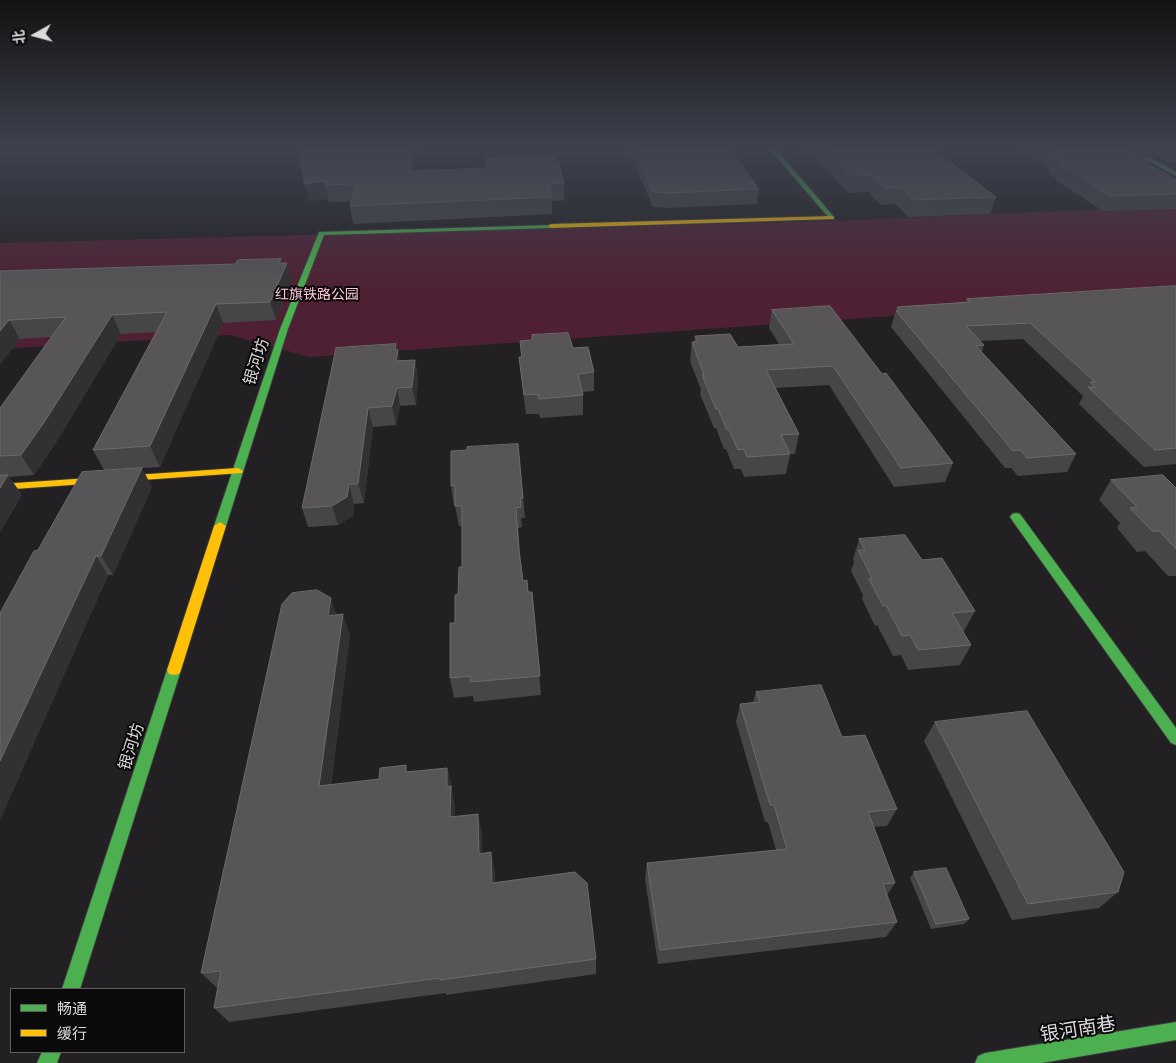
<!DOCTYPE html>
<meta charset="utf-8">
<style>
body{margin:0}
#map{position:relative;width:1176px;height:1063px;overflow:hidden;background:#222022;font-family:"Fira Sans","Noto Sans SC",sans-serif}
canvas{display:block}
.legend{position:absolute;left:10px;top:988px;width:175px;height:65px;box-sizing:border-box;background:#0b0a0b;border:1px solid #5f5d5f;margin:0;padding:6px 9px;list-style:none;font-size:15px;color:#dddadd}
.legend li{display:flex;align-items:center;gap:10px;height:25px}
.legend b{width:25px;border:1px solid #5f5d5f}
.north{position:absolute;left:10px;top:10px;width:50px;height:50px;-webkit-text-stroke:4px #0b0a0b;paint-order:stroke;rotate:263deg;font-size:14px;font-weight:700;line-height:20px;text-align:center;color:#dddadd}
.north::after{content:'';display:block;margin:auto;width:18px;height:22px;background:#dddadd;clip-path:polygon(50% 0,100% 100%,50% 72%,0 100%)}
</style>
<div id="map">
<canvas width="1176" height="1063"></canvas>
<ul class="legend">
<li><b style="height:6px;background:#4caf50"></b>畅通</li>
<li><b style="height:6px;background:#ffc107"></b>缓行</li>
</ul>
<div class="north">北</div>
</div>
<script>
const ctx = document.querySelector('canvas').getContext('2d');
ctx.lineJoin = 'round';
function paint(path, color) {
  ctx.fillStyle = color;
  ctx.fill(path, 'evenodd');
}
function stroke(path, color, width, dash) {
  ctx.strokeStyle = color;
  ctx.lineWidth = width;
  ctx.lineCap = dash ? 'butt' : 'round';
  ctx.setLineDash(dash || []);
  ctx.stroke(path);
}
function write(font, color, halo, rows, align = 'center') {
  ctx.font = font + ' "Fira Sans","Noto Sans SC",sans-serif';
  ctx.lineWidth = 4;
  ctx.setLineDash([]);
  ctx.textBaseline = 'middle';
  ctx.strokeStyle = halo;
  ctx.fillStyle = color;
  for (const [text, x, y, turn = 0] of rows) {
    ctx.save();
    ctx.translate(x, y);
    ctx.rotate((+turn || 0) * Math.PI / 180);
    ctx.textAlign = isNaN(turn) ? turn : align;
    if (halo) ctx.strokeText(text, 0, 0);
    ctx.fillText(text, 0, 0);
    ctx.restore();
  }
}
const green = new Path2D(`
 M 1176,206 L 1176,296 L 309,357 L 230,335 L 0,349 L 0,243 L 833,221 Z`);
const fast = new Path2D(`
 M 768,147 L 774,147 L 834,217 L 834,219 L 830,219 Z
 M 1124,147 L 1131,147 L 1176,172 L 1176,176 Z
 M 553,225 L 554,226 L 551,228 L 324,235 L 288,329 L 226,526 L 220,530 L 216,529 L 214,526 L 280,329 L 319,232 Z
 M 1016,513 L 1020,514 L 1176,728 L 1176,745 L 1171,743 L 1012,520 L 1010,517 L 1012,514 Z
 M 174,665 L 179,666 L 181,670 L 80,989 L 62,989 L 167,670 L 169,666 Z
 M 1176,1022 L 1176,1040 L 1042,1063 L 975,1063 L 978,1056 L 985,1053 Z
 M 42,1052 L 61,1052 L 57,1063 L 37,1063 Z`);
const slow = new Path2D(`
 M 832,216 L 834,217 L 834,219 L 551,228 L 548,226 L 551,224 Z
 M 238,468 L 243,471 L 242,473 L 0,490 L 0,484 Z
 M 220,522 L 226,526 L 181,670 L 179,674 L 174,675 L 169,674 L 167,670 L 214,526 Z`);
const wall = new Path2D(`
 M 623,147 L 728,147 L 759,189 L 757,204 L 667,208 L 653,207 L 631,156 L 628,157 Z
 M 805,147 L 931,147 L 996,197 L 990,214 L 908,217 L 896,204 L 881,205 L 868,192 L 849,193 Z
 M 1015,147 L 1176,147 L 1176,163 L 1170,163 L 1150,152 L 1146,162 L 1176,180 L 1176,209 L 1103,211 L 1056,180 L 1057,179 L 1049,173 L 1049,171 L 1048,170 L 1049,168 Z
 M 414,171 L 564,183 L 564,200 L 552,201 L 552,214 L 353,224 L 350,206 L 351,201 L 329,202 L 328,199 L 309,201 L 305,184 Z
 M 282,263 L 292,280 L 276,320 L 223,323 L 160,467 L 104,470 L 93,450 L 156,332 L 121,334 L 57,441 L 34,475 L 9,477 L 22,495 L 0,532 L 0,408 L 51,337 L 20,339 L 0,364 L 0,271 Z
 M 1176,286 L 1176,464 L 1144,467 L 1079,404 L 1083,396 L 1023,339 L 980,341 L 984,345 L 982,352 L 1076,454 L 1067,472 L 1018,476 L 1011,468 L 1005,468 L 891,327 L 897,307 L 966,302 L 967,299 Z
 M 772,310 L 882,374 L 953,463 L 945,482 L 894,487 L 829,385 L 775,388 L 799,434 L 795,454 L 790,454 L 786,474 L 744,477 L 741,469 L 734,469 L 726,449 L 724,449 L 716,428 L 714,428 L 700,394 L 701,390 L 690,361 L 692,342 L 694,342 L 695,336 L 738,347 L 779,344 L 769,328 Z
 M 532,335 L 573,348 L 594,372 L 594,391 L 582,392 L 583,395 L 583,415 L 540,418 L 539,414 L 526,414 L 521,376 L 519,357 L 521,357 L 520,341 L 532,340 Z
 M 397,350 L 400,361 L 415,360 L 418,378 L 416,405 L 400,406 L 396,425 L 373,427 L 364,503 L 354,504 L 353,516 L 338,525 L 308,527 L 302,508 Z
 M 518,444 L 525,518 L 521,518 L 522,527 L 518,528 L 520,553 L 523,581 L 528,592 L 532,592 L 541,695 L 474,702 L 473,696 L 454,698 L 450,678 L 458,594 L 462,567 L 462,526 L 459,526 L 455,506 L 454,506 L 451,486 L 467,450 Z
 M 1111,480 L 1176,488 L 1176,576 L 1168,576 L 1145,551 L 1137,552 L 1117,528 L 1120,523 L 1099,500 Z
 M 152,487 L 113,575 L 108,575 L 0,820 L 38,550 Z
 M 859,539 L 922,560 L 975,611 L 964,631 L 963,631 L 971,645 L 960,665 L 908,670 L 901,655 L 893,656 L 877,625 L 875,626 L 862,599 L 863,595 L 851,571 L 854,562 L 853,559 Z
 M 337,615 L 350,635 L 331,785 L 379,779 L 409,772 L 447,768 L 452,787 L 452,793 L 455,806 L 455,816 L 482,832 L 482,854 L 495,870 L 495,882 L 596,959 L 596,974 L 446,995 L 446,993 L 229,1022 L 214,1008 L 217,988 L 201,973 Z
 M 756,692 L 842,737 L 897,809 L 887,826 L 874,827 L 895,883 L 887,895 L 897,922 L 886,937 L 658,964 L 645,879 L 647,863 L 776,850 L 768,822 L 765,822 L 736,722 L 740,704 L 753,702 Z
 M 935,722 L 1118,892 L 1099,908 L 1012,920 L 924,741 Z
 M 914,872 L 969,919 L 964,924 L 931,929 L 910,878 Z`);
const shadedWall = new Path2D(`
 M 413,147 L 417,147 L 412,188 L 410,171 Z
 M 326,181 L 325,185 L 328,199 L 309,201 L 305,184 Z
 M 281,259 L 284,270 L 287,263 L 292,280 L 276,320 L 270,302 L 279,263 Z
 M 216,304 L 223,323 L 160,467 L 150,446 Z
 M 112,315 L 121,334 L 57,441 L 34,475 L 21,455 Z
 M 9,320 L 20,339 L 0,364 L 0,331 Z
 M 396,344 L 398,351 L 398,350 L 401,368 L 396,361 L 395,350 Z
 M 415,360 L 418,378 L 416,405 L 412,387 Z
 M 397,388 L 400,406 L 396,425 L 392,406 Z
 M 368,408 L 373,427 L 364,503 L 358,484 Z
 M 142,468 L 152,487 L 113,575 L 101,556 Z
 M 8,475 L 22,495 L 0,532 L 0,488 Z
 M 349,484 L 354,504 L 353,516 L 338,525 L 332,506 Z
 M 96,556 L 108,575 L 0,820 L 0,761 Z
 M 331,598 L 338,619 L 328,616 Z
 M 343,614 L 350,635 L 328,805 L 319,786 Z
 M 447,768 L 452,787 L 452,793 L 455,806 L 455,835 L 450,817 L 447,787 Z
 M 478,814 L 482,832 L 483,872 L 479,854 Z
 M 491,852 L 495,870 L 496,900 L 492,883 Z`);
const building = new Path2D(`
 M 298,147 L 413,147 L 410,171 L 486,168 L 485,158 L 556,155 L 564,183 L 549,184 L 552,197 L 350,206 L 356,184 L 325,185 L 326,181 L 305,184 Z
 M 633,147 L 728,147 L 759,189 L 668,193 L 653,192 Z
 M 823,147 L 931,147 L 996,197 L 913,200 L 901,187 L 885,188 L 872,175 L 852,176 Z
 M 1043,147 L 1145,147 L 1152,150 L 1126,151 L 1176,180 L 1176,194 L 1110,196 L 1062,165 L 1064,165 L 1054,159 L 1058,159 L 1054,156 L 1058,156 Z
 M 281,259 L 279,263 L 287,263 L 270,302 L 216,304 L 150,446 L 93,450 L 167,312 L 112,315 L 45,421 L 21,455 L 0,456 L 0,408 L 66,317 L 9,320 L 0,331 L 0,271 L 235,264 L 238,260 Z
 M 1176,286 L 1176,448 L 1155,450 L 1088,387 L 1095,387 L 1090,382 L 1095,382 L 1030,323 L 966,326 L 984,345 L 976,346 L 1076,454 L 1027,458 L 1020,450 L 1013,451 L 896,311 L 900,310 L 897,307 L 970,302 L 967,299 Z
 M 830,306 L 882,374 L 886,373 L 953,463 L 901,468 L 833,366 L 766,370 L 799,434 L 781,435 L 790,454 L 747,457 L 744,449 L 738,450 L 729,430 L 727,430 L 718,409 L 716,409 L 702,375 L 704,375 L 692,342 L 698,342 L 695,336 L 730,334 L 738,347 L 794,344 L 772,310 Z
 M 568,333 L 573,348 L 588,347 L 594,372 L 578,374 L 583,395 L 539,399 L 538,394 L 524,395 L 519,357 L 522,357 L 520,341 L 532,340 L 532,335 Z
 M 396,344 L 395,350 L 398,350 L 396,361 L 415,360 L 412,387 L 397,388 L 392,406 L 368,408 L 358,484 L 349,484 L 347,497 L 332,506 L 302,508 L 336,348 Z
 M 518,444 L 523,498 L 520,498 L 521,507 L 516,508 L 519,551 L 523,581 L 527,580 L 528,592 L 532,592 L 540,676 L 470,682 L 471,676 L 450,678 L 450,623 L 455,623 L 455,595 L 458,594 L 459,567 L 462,567 L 462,506 L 455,506 L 455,485 L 451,486 L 451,451 L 467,450 L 467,447 Z
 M 142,468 L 101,556 L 96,556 L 0,761 L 0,613 L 34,551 L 38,550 L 82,472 Z
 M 0,475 L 8,475 L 0,488 Z
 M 1163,475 L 1176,488 L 1176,549 L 1159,531 L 1152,531 L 1130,508 L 1137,507 L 1111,480 Z
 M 905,535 L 922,560 L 942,558 L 975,611 L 952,613 L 971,645 L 918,650 L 910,635 L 902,636 L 886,605 L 883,606 L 869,579 L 872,578 L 858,550 L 865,550 L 859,539 Z
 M 317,590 L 331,598 L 328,616 L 343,614 L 319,786 L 379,779 L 380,768 L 406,765 L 406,772 L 447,768 L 447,787 L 451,786 L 450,817 L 478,814 L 479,854 L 491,852 L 492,883 L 575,872 L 587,883 L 596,959 L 440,980 L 440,978 L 214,1008 L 221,971 L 201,973 L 282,604 L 292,593 Z
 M 821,685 L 842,737 L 865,735 L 897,809 L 868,812 L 895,883 L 883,884 L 897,922 L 660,950 L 647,863 L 787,849 L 774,805 L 770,805 L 740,704 L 760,702 L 756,692 Z
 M 1027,711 L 1124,872 L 1118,892 L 1028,904 L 935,722 Z
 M 946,868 L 969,919 L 936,924 L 914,872 Z`);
const farParknames = [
 ["红旗铁路公园",317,295]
];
const streetNames = [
 ["银河坊",257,362,-72],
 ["银河坊",132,747,-72]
];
const nearStreetnames = [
 ["银河南巷",1078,1030,-9]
];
paint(green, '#4f2033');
stroke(fast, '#3c3a3c', 2);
stroke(slow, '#3c3a3c', 2);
paint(fast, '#4caf50');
paint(slow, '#ffc107');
paint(wall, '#464547');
paint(shadedWall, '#313032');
paint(building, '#575557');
stroke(building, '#6c6a6c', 1);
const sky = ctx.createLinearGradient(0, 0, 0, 296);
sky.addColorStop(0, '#131213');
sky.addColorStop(0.5, '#3e424f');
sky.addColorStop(1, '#3e424f00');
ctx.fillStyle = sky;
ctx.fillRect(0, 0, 1176, 296);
write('14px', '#fdc4d6', '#0b0a0b', farParknames);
write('16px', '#dddadd', '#0b0a0b', streetNames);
write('19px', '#dddadd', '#0b0a0b', nearStreetnames);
</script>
